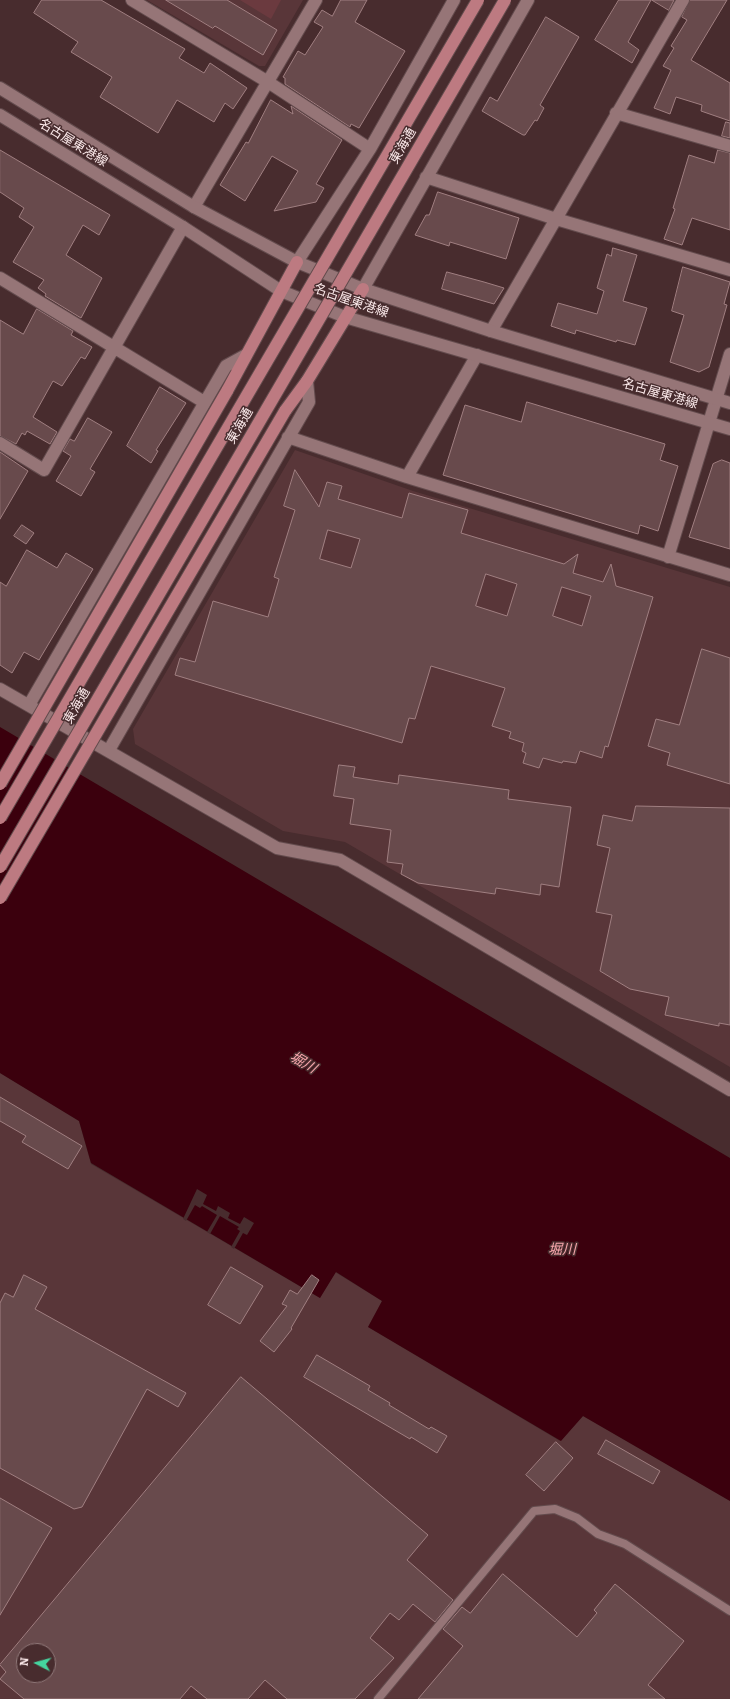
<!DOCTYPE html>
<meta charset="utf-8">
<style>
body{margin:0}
#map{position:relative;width:730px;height:1699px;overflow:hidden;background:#482c2e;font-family:Bitter,serif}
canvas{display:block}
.north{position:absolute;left:16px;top:1643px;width:40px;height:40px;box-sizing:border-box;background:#482c2e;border:1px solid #907879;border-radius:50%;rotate:276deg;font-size:11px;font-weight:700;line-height:16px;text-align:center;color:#fbe9ea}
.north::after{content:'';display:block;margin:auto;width:14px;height:18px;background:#45d49f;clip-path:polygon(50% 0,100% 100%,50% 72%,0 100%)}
</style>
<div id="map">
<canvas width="730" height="1699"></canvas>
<div class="north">N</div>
</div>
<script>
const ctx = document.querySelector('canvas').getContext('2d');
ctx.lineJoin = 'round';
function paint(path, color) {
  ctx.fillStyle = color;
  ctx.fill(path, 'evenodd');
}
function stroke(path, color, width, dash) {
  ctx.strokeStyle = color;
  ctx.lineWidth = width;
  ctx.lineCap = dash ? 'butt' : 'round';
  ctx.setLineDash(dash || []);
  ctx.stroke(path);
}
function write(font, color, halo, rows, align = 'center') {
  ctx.font = font + ' Bitter,"Noto Sans JP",serif';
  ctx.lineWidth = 3;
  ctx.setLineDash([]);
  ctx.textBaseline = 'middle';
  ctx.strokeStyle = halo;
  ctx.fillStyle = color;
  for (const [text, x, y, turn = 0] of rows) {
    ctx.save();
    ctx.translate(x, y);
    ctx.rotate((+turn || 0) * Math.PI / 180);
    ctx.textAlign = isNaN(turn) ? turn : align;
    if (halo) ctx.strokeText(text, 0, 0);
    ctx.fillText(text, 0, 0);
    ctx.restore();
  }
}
const built = new Path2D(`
 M 147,0 L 303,0 L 265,66 L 259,66 Z
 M 295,450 L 413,491 L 730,587 L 730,1067 L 345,842 L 283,831 L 135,744 L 133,729 Z
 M 0,1073 L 79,1121 L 91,1164 L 320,1298 L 335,1272 L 382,1301 L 368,1327 L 560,1441 L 583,1416 L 730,1501 L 730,1699 L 0,1699 ZM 24,1651 L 48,1651 L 48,1675 L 24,1675 Z`);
const green = new Path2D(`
 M 240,0 L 281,0 L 271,19 Z`);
const water = new Path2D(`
 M 0,727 L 730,1158 L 730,1501 L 583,1416 L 561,1441 L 368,1327 L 382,1301 L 336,1272 L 320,1298 L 91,1163 L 79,1121 L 0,1073 Z`);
const pier = new Path2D(`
 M 197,1189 L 207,1195 L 203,1204 L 216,1211 L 218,1206 L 230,1213 L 228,1218 L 240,1224 L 244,1217 L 254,1223 L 247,1235 L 243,1233 L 234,1249 L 231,1247 L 240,1231 L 237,1229 L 239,1227 L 220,1216 L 210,1234 L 207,1232 L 217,1215 L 202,1206 L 200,1208 L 195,1205 L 186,1221 L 183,1219 Z`);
const building = new Path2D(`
 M 42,0 L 101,0 L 185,49 L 179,58 L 204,73 L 210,63 L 247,88 L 233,109 L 225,103 L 214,122 L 177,100 L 158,133 L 100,97 L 112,77 L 71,52 L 78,42 L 34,13 Z
 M 166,0 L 227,0 L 277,30 L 263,55 L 215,26 L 213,28 Z
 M 341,0 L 367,0 L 355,22 L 405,51 L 359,128 L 351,124 L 350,127 L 285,84 L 285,78 L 283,77 L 298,51 L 305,55 L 323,27 L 314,22 L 322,10 L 332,16 Z
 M 619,0 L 651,0 L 628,42 L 639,50 L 632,63 L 595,40 Z
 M 652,0 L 674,0 L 669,10 Z
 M 690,0 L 727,0 L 691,60 L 730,83 L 730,121 L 701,111 L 702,105 L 676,97 L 670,114 L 654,108 L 671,70 L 663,66 L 674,48 L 671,46 L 687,20 L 682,17 Z
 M 546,17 L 579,37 L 540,105 L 544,108 L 537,121 L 535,120 L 525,135 L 523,135 L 482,111 L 490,97 L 497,101 Z
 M 271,100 L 293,114 L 291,106 L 342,140 L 316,184 L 324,188 L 316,202 L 274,211 L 298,171 L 272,156 L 245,201 L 220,185 L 246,142 L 248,143 Z
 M 726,122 L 730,123 L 730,138 L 722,136 Z
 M 0,150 L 110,215 L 99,235 L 83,225 L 66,255 L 102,278 L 81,318 L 45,296 L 46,294 L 38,288 L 44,280 L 13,262 L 34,227 L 19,217 L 24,208 L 0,192 Z
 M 718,150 L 730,153 L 730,230 L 692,218 L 682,245 L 664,239 L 675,209 L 673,208 L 689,155 L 714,163 Z
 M 438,192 L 519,218 L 506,259 L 450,242 L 449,246 L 415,235 L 426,215 L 429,215 Z
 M 613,248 L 637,255 L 623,301 L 647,308 L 635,345 L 617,340 L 616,342 L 576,330 L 575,334 L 551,326 L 558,303 L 597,314 L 604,291 L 597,288 L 607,254 L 611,256 Z
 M 683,267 L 730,282 L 724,304 L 727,305 L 709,367 L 699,372 L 670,362 L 684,315 L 672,311 Z
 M 447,272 L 484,282 L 504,288 L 494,304 L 442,289 Z
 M 37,309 L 73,331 L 71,335 L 92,347 L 85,359 L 81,357 L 62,386 L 53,381 L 33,417 L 57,432 L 50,444 L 27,431 L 25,435 L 22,433 L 16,444 L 0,436 L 0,320 L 23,334 Z
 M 160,387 L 186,403 L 156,450 L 158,451 L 151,463 L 127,446 Z
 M 527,402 L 665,444 L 660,460 L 678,466 L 658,531 L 640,525 L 638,534 L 443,475 L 465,405 L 521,422 Z
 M 88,418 L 112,432 L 90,469 L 95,472 L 81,496 L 56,481 L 71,456 L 63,451 L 70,439 L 74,441 Z
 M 0,452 L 28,471 L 0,519 Z
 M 722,460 L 730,463 L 730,549 L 689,537 L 713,464 Z
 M 295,470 L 319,507 L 327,482 L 342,486 L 338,499 L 402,518 L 409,493 L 468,510 L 461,533 L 564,564 L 578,554 L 573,573 L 603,582 L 611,564 L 616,586 L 653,597 L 608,747 L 605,746 L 602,758 L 580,751 L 576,763 L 563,761 L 562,763 L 543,758 L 539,768 L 523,763 L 526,753 L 522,751 L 524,743 L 509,738 L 511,732 L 492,726 L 505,688 L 431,666 L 415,719 L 409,718 L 402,743 L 175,675 L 180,658 L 195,662 L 213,601 L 268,617 L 279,579 L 274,577 L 295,510 L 284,506 ZM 328,530 L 360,539 L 351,568 L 320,559 ZM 486,574 L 517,584 L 507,616 L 476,606 ZM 562,587 L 591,596 L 582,626 L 553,616 Z
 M 22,525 L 34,533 L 26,544 L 14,536 Z
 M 27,550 L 57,568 L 66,553 L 93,569 L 39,660 L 24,652 L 12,673 L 0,665 L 0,582 L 6,586 Z
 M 702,649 L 730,658 L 730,784 L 667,765 L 670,753 L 648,746 L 656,719 L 679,725 Z
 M 339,765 L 355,767 L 353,777 L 398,784 L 399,775 L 509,790 L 508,799 L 571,807 L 559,887 L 541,884 L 540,895 L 496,888 L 495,894 L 418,883 L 401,874 L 403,864 L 387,862 L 391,830 L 350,824 L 354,799 L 334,796 Z
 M 636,806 L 730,808 L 730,1025 L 719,1023 L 719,1026 L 665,1015 L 669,997 L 630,989 L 600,971 L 612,915 L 596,912 L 610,848 L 597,845 L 603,815 L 632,821 Z
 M 0,1097 L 82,1146 L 68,1169 L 22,1142 L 26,1136 L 0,1121 Z
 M 231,1267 L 263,1286 L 240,1324 L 208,1305 Z
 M 24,1275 L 47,1287 L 35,1309 L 186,1393 L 178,1407 L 147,1389 L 82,1507 L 74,1509 L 0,1468 L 0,1303 L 5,1293 L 13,1297 Z
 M 312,1275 L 319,1280 L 291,1328 L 292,1329 L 274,1352 L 260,1341 L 287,1306 L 282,1304 L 290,1290 L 297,1294 Z
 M 317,1355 L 370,1386 L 368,1390 L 390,1403 L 389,1405 L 429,1429 L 431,1427 L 447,1436 L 437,1453 L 411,1437 L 410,1439 L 304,1377 Z
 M 241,1377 L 428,1535 L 407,1560 L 453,1600 L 435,1622 L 413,1604 L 399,1620 L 390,1613 L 370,1638 L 394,1658 L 355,1699 L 287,1699 L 265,1680 L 248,1699 L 207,1699 L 191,1686 L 180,1699 L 24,1699 L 0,1679 L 6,1672 L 0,1665 ZM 24,1651 L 48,1651 L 48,1675 L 24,1675 Z
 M 606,1440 L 660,1471 L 653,1484 L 598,1454 Z
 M 556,1442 L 573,1458 L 544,1491 L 526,1475 Z
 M 0,1498 L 52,1528 L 0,1615 Z
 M 503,1574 L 577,1637 L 597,1613 L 594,1610 L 615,1584 L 684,1641 L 648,1685 L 665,1699 L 418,1699 L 463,1646 L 443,1629 L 462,1607 L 470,1613 Z`);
const lane = new Path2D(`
 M 378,1699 L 534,1511 L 555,1509 L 577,1518 L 598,1534 L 625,1544 L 730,1611`);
const street = new Path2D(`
 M 132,0 L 268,82 L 370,149
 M 616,113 L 730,146
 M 426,177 L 556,219 L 730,270
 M 194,207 L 316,0
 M 297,262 L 370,149 L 454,0
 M 0,278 L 204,402
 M 363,289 L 528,0
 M 491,331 L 683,0
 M 288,437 L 407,477 L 730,575
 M 0,443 L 44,470 L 183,227
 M 407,477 L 477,355
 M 668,557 L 730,354
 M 29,705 L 226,366 L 246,355
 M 109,750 L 309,402 L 307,381`);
const secondary = new Path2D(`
 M 0,88 L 194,207 L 297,262 L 363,289 L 491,331 L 730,403
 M 0,115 L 183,227 L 281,291 L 345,317 L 730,429
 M 0,689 L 277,848 L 340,860 L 730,1090`);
const primary = new Path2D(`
 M 227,391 L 297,262
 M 285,411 L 307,381 L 363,289`);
const primaryBridge = new Path2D(`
 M 0,784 L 227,391
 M 0,818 L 478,0
 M 0,867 L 505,0
 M 0,898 L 285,411`);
const streetNames = [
 ["名古屋東港線",73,143,32],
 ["東海通",403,146,-60],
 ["名古屋東港線",351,301,19],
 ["名古屋東港線",660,394,16],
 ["東海通",240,426,-60],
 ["東海通",77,706,-60]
];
const waterNames = [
 ["堀川",303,1063,30],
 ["堀川",562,1250]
];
paint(built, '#593639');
paint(green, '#6b3a3f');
paint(water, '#3b000d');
paint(pier, '#482c2e');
paint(building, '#684a4c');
stroke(building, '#a07f81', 1);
stroke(lane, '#634b4d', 10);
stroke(street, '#634b4d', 14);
stroke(secondary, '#634b4d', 14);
stroke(primary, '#634b4d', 14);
stroke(lane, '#967577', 8);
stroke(street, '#967577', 12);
stroke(secondary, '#967577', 12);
stroke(primary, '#bd7a81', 12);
stroke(primaryBridge, '#634b4d', 14, []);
stroke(primaryBridge, '#bd7a81', 12);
write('13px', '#fbe9ea', '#482c2e', streetNames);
write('italic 14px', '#f7a5ab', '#482c2e', waterNames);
</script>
